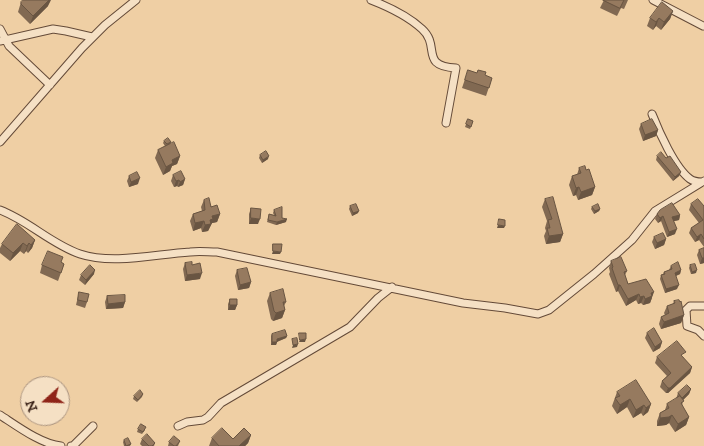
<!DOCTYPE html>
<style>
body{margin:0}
#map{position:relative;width:704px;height:446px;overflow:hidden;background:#efcfa4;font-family:"IM FELL DW Pica",serif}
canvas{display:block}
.north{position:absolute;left:20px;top:376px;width:50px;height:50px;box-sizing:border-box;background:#f5e0c4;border:1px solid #a9927e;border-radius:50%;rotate:250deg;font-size:14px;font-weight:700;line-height:20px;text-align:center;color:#361e14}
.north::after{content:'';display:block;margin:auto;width:18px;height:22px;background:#8f2418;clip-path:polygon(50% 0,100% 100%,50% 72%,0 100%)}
</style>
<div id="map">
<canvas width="704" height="446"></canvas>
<div class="north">N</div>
</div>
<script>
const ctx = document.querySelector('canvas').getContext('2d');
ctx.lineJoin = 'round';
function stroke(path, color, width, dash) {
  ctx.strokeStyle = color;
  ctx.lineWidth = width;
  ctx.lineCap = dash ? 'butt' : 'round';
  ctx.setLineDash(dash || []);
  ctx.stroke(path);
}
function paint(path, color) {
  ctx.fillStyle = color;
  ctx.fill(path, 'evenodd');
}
const street = new Path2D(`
 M 371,0 C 389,7 408,16 422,29 C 441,46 419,66 456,68 L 446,123
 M 653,0 L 703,26
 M 0,29 L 9,46 L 50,85
 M 0,41 L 53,29 L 66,31 L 92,37
 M 652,114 C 659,132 675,168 690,179 C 694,182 698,182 702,182
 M 0,142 L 82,48 L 105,25 L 136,0
 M 0,210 C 29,221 51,244 80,254 C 113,265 156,254 190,252 C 199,251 208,252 217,252 L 463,303 L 505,308 L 538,314 L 549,310 L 594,274 L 632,240 L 655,211 L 704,181
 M 704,306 L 690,306 L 686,310 L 687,326 L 698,330 L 704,336
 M 0,415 C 17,426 41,444 61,446
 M 178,426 L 187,422 L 203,420 L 208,417 L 221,403 L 350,327 L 378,298 L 392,287
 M 71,446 L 73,446 L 93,426`);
const wall = new Path2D(`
 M 604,0 L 628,0 L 624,9 L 621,8 L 617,16 L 600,8 Z
 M 21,2 L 48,6 L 30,24 L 18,12 Z
 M 673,11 L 670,19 L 661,30 L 656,26 L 653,30 L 647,26 L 650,18 Z
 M 468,70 L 492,78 L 486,96 L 462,88 Z
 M 468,119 L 473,121 L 470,129 L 465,127 Z
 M 641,124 L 658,130 L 656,136 L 643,141 L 639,129 Z
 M 164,141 L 171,142 L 170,144 L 180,156 L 177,164 L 172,166 L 170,171 L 163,175 L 155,158 L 158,150 L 165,146 L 163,143 Z
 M 260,155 L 268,159 L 262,163 L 259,158 Z
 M 657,156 L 681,172 L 679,176 L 673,181 L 656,160 Z
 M 579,168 L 586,170 L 595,187 L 592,195 L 578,200 L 576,195 L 573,196 L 569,185 L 572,176 L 577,175 Z
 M 173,175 L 185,179 L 183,185 L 178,187 L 177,186 L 174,187 L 171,181 Z
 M 129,176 L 138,184 L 129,187 L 127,181 Z
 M 545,199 L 563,234 L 560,242 L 546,244 L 544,236 L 546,231 L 545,228 L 547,221 L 542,207 Z
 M 204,200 L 220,214 L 217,222 L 212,223 L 208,231 L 202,232 L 201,228 L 193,231 L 190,221 L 193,214 L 202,211 L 201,207 Z
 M 691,204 L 704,206 L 704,247 L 699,240 L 695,242 L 689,233 L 691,228 L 699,223 L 689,210 Z
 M 350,206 L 358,213 L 352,216 L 349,209 Z
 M 592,207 L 600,209 L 599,211 L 594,214 L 591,209 Z
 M 251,208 L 258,224 L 249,224 L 249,214 Z
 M 274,210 L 286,222 L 276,225 L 267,222 L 269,214 L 274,215 L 273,213 Z
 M 657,214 L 680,215 L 679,220 L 674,221 L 675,234 L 667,237 L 661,221 L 658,223 L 655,219 Z
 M 654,237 L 666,239 L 664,245 L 655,249 L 652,242 Z
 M 35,240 L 32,248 L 28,253 L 26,251 L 24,254 L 20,251 L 10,261 L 0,253 L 0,248 L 2,244 Z
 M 704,248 L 704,263 L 700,264 L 697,255 L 699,250 Z
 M 611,261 L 627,271 L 625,275 L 628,284 L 652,298 L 650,303 L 643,305 L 641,303 L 638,304 L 636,300 L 626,306 L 618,291 L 616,292 L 609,274 L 610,272 L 609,268 Z
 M 61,262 L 64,264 L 58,281 L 40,273 L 42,265 Z
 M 185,263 L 192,265 L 200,279 L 185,281 L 183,269 Z
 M 690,265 L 696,273 L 691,274 L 689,268 Z
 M 671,266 L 681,270 L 680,274 L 676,276 L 677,289 L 665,293 L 660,279 L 661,275 L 663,274 L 664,272 L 669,270 Z
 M 237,270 L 251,282 L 249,288 L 238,290 L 235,276 Z
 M 94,274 L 85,285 L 79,280 L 81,275 Z
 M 79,292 L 87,302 L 85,308 L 76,305 Z
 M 270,293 L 286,302 L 284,306 L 285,310 L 282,318 L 273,321 L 271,319 L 267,301 Z
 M 107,296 L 125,302 L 123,308 L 106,309 L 105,302 Z
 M 230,299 L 237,305 L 235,310 L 228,310 L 228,304 Z
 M 674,301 L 684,315 L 681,323 L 661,329 L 659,324 L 661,317 L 665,315 L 664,313 L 667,306 L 673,304 Z
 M 647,333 L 662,342 L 660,348 L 653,352 L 645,338 Z
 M 272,334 L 287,336 L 286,338 L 277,342 L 276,345 L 271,345 L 271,336 Z
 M 657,357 L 684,357 L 683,358 L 692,367 L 690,373 L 668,393 L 666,393 L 660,387 L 662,381 L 667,376 L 655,363 Z
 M 691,389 L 689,394 L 683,400 L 682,406 L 689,417 L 686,425 L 675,432 L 669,423 L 666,425 L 657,426 L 657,421 L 660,413 L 665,410 L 667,404 L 676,399 L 678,393 Z
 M 617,392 L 651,404 L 648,412 L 643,416 L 641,413 L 633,418 L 627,407 L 617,414 L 612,406 Z
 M 143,394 L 142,397 L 137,402 L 133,399 L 134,396 Z
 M 138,429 L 145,430 L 142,434 L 137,432 Z
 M 251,435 L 248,443 L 245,446 L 209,446 L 212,438 L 233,439 Z
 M 142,439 L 155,443 L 154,446 L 142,446 L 140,444 Z
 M 124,440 L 131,444 L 130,446 L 124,446 L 123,442 Z
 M 180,441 L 178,446 L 168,446 L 169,442 Z`);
const shadedWall = new Path2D(`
 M 49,0 L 51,0 L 48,6 L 30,24 L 33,16 Z
 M 673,11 L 670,19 L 661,30 L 664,22 Z
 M 659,18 L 656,26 L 653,30 L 656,22 Z
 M 658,130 L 656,136 L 643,141 L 645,135 Z
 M 180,156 L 177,164 L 172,166 L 170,171 L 163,175 L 166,167 L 172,160 Z
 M 269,156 L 268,159 L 262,163 L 263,160 Z
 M 681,172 L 679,176 L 673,181 L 675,177 Z
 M 140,178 L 138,184 L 129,187 L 131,182 Z
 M 185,179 L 183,185 L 178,187 L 180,182 Z
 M 179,180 L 177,186 L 174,187 L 176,181 Z
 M 579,187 L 576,195 L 573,196 L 576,188 Z
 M 595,187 L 592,195 L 578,200 L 581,192 Z
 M 600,209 L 599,211 L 594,214 L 595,211 Z
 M 359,211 L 358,213 L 352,216 L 353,213 Z
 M 220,214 L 217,222 L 212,223 L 208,231 L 202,232 L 205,225 L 212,216 Z
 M 680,215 L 679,220 L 670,222 L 672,217 Z
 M 663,216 L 661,221 L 658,223 L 660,218 Z
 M 251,218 L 260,219 L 258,224 L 249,224 Z
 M 287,219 L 286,222 L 276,225 L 277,222 Z
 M 204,221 L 201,228 L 193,231 L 195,223 Z
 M 498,225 L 505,226 L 504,228 L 497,228 Z
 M 677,229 L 675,234 L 667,237 L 669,232 Z
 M 563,234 L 560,242 L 546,244 L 549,236 Z
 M 701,234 L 699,240 L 695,242 L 697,237 Z
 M 666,239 L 664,245 L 655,249 L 657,243 Z
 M 35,240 L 32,248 L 28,253 L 31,245 Z
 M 23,243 L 20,251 L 10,261 L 13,253 Z
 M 29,243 L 26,251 L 24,254 L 27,246 Z
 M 273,251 L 281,252 L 280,254 L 272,254 Z
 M 702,258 L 704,258 L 704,263 L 700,264 Z
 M 95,270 L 94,274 L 85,285 L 86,280 Z
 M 681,270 L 680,274 L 673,277 L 675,273 Z
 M 697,270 L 696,273 L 691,274 L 692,272 Z
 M 202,273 L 200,279 L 185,281 L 187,275 Z
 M 251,282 L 249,288 L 238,290 L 240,285 Z
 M 618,285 L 620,285 L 618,291 L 616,292 Z
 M 679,285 L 677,289 L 665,293 L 666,289 Z
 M 654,292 L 650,303 L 643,305 L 645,299 L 651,293 Z
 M 639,294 L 636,300 L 626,306 L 628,299 Z
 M 644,296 L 641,303 L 638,304 L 640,297 Z
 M 125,302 L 123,308 L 106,309 L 108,304 Z
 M 230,305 L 237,305 L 235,310 L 228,310 Z
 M 285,310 L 282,318 L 273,321 L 276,313 Z
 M 684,315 L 681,323 L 661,329 L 664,322 Z
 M 287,336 L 286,338 L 276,342 L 277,339 Z
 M 306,339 L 305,342 L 299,342 L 300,340 Z
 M 272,342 L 277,342 L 276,345 L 271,345 Z
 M 662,342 L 660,348 L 653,352 L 655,347 Z
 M 298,344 L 297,347 L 292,348 L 293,345 Z
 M 692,367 L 690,373 L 668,393 L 666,393 L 668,388 Z
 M 691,389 L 689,394 L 680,403 L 682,398 Z
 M 630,399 L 627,407 L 617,414 L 620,405 Z
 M 651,404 L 648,412 L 643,416 L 646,408 Z
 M 644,405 L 641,413 L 633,418 L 636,410 Z
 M 672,415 L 669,423 L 666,425 L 657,426 L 660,418 Z
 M 689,417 L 686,425 L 675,432 L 678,424 Z
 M 251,435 L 248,443 L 245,446 L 239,446 Z`);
const building = new Path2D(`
 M 23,0 L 49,0 L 33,16 L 21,4 L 21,2 Z
 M 603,0 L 624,0 L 620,8 Z
 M 662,2 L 673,11 L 664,22 L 659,18 L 656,22 L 650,18 Z
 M 468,70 L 477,73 L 478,70 L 486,72 L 485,75 L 492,78 L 489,88 L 465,80 Z
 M 468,119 L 473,121 L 471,127 L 466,124 Z
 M 652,119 L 658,130 L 645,135 L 641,124 Z
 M 168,138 L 171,142 L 167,144 L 164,141 Z
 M 174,142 L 180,156 L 172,160 L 173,163 L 166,167 L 158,150 Z
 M 266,151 L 269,156 L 263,160 L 260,155 Z
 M 661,152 L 666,158 L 670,156 L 681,172 L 675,177 L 657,156 Z
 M 585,166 L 586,170 L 589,169 L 595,187 L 581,192 L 579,187 L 576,188 L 572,176 L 581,173 L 579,168 Z
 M 181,171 L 185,179 L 180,182 L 179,180 L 176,181 L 173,175 Z
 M 137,172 L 140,178 L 131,182 L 129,176 Z
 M 553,197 L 563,234 L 549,236 L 547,228 L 550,228 L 548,220 L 552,219 L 545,199 Z
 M 209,198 L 211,207 L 217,205 L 220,214 L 212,216 L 213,219 L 210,220 L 211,224 L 205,225 L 204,221 L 195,223 L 193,214 L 205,210 L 204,200 Z
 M 698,199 L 704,206 L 704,239 L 701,234 L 697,237 L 691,228 L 703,220 L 691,204 Z
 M 672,203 L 680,215 L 672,217 L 677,229 L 669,232 L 663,216 L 660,218 L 657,214 L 660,210 Z
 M 356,204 L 359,211 L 353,213 L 350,206 Z
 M 598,204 L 600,209 L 595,211 L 592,207 Z
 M 282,207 L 282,218 L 287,219 L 277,222 L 268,220 L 269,214 L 276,216 L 274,210 Z
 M 251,208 L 261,209 L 260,219 L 251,218 Z
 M 499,219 L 505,220 L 505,226 L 498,225 Z
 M 17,224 L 35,240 L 31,245 L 29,243 L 27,246 L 23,243 L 13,253 L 2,244 Z
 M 663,233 L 666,239 L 657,243 L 654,237 Z
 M 273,244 L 282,244 L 281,252 L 273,251 Z
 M 704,248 L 704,258 L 702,258 L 699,250 Z
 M 48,251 L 63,257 L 61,262 L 64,264 L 61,273 L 42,265 Z
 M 621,257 L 627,271 L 624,272 L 628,284 L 646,279 L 654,292 L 651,293 L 652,296 L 645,299 L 644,296 L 640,297 L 639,294 L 628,299 L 620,285 L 618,285 L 612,268 L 613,267 L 611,261 Z
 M 192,262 L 192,265 L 200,263 L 202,273 L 187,275 L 185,263 Z
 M 678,262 L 681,270 L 675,273 L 679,285 L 666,289 L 661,275 L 665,274 L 664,272 L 672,269 L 671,266 Z
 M 695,264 L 697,270 L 692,272 L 690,265 Z
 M 90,265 L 95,270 L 86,280 L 81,275 Z
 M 247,268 L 251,282 L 240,285 L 237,270 Z
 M 283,289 L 286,302 L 283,302 L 285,310 L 276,313 L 274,311 L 270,293 Z
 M 79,292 L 89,294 L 87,302 L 78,300 Z
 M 125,295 L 125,302 L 108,304 L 107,296 Z
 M 230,299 L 237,299 L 237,305 L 230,305 Z
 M 679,300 L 680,302 L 681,301 L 684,315 L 664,322 L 661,317 L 669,313 L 667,306 L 675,303 L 674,301 Z
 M 654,328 L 662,342 L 655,347 L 647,333 Z
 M 285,330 L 287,336 L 277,339 L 277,342 L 272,342 L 272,334 Z
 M 299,333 L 306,333 L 306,339 L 300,340 Z
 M 297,338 L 298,344 L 293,345 L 292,339 Z
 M 677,341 L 686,352 L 681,355 L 692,367 L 670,388 L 668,388 L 662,381 L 671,373 L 657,357 Z
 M 636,380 L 651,404 L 646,408 L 644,405 L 636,410 L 630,399 L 620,405 L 615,398 L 620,396 L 617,392 Z
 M 687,385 L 691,389 L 682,398 L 678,393 Z
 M 140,390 L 143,394 L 138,400 L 134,396 Z
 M 680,396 L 684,401 L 681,403 L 689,417 L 678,424 L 672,415 L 669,417 L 660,418 L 660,413 L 669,408 L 667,404 Z
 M 141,424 L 146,427 L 143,432 L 138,429 Z
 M 222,428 L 233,439 L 244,428 L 251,435 L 239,446 L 219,446 L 212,438 Z
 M 147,434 L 155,443 L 152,446 L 149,446 L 142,439 Z
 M 174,436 L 180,441 L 176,446 L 174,446 L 169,442 Z
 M 128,438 L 131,444 L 126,446 L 124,440 Z`);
stroke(street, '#644a38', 9);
stroke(street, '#f5e0c4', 7);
paint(wall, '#816952');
paint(shadedWall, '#695542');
paint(building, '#967a5f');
stroke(building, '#695542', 1);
</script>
